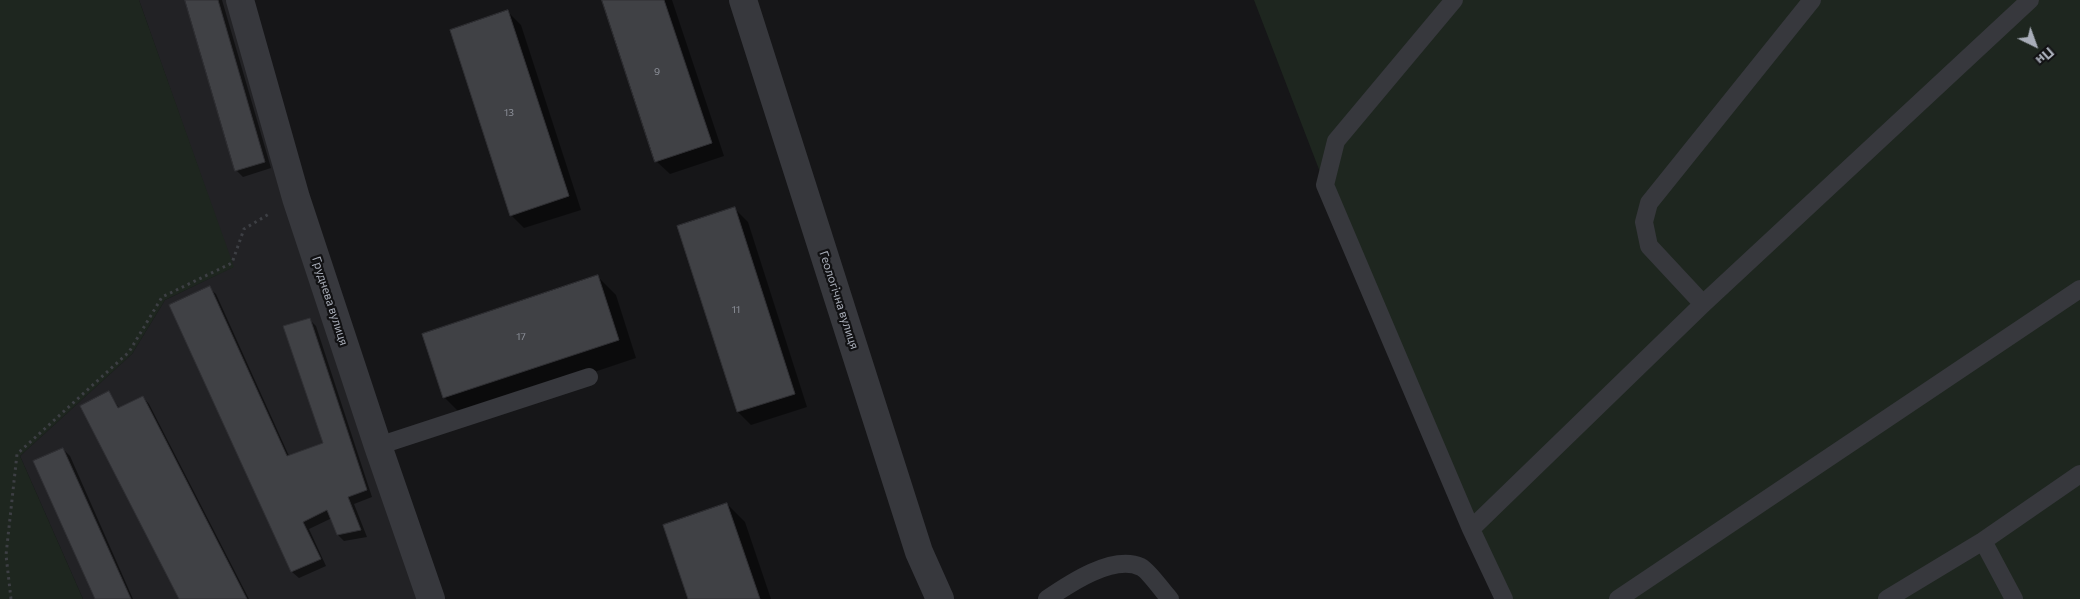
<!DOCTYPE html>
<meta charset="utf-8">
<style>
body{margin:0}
#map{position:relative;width:2080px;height:599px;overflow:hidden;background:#161618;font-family:Commissioner,sans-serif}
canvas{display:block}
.north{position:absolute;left:2010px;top:20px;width:50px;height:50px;-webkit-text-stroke:4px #111113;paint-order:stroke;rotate:138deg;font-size:14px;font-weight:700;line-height:20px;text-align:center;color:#a8adb8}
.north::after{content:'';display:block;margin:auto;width:18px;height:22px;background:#a8adb8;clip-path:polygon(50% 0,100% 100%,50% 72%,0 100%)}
</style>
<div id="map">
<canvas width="2080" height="599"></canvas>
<div class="north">Пн</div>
</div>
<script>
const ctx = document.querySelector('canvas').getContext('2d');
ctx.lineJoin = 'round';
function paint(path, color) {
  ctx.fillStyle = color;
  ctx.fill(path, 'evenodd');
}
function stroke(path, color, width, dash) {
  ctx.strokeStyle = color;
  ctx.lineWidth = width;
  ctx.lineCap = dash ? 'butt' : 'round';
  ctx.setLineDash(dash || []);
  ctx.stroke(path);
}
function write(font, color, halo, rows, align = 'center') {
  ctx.font = font + ' Commissioner,sans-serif';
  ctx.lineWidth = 4.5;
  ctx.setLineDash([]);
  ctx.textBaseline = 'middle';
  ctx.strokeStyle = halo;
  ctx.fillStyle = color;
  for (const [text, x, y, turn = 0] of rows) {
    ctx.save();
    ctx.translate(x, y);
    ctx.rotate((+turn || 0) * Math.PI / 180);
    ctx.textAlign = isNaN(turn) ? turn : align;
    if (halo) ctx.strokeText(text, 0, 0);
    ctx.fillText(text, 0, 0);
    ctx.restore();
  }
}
const built = new Path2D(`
 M 139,0 L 240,0 L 431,599 L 83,599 L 20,456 L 132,354 L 165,300 L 233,267 Z`);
const green = new Path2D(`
 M 0,0 L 139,0 L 234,267 L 165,300 L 132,354 L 20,456 L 83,599 L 0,599 Z
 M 1254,0 L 2080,0 L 2080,599 L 1504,599 L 1325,185 Z`);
const shadow = new Path2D(`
 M 187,0 L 222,0 L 271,168 L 243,177 L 236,170 Z
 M 603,0 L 672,0 L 724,156 L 670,174 L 656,161 Z
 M 508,12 L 521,25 L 581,210 L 524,228 L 511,215 Z
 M 735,209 L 748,222 L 807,407 L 751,425 L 738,412 Z
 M 598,277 L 616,295 L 636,358 L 463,416 L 445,398 L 424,335 Z
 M 209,288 L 216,294 L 289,456 L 325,444 L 310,320 L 316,326 L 372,497 L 354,504 L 367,537 L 344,541 L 338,535 L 332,518 L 309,529 L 326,566 L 299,578 L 292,572 L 171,306 Z
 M 109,393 L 120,409 L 143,397 L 149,404 L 249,599 L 180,599 Z
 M 63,449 L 70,456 L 133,599 L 96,599 Z
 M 727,504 L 745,522 L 771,599 L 690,599 Z`);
const building = new Path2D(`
 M 185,0 L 218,0 L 265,162 L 235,171 Z
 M 602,0 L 664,0 L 712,143 L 655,162 Z
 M 508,10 L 569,196 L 510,216 L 450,30 Z
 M 735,207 L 795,394 L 737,412 L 677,226 Z
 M 598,275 L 619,340 L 443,398 L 422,334 Z
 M 210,286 L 287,456 L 323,443 L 283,326 L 310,318 L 367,490 L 348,497 L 361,530 L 337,535 L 327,510 L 303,522 L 321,559 L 291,572 L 169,305 Z
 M 109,391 L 118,408 L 143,396 L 247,599 L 179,599 L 80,406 Z
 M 63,448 L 131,599 L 95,599 L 33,461 Z
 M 727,503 L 760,599 L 688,599 L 663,525 Z`);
const path = new Path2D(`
 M 11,599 L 6,555 L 17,454 L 129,352 L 162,297 L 232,263 L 244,229 L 269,214`);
const service = new Path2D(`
 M 1454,0 L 1336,141 L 1325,185 L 1471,529
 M 1703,304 L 1649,246 L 1644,222 L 1649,203 L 1812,0
 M 378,446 L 589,377
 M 1983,541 L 2014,599
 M 1047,599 C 1069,584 1113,554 1141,567 C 1149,571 1163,592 1170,599
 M 1504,599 L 1471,529 L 1703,304 L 2030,0
 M 1618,599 L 2080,289
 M 1887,599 L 1983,541 L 2080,474`);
const minor = new Path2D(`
 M 240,0 L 296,198 L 378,446 L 431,599`);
const tertiary = new Path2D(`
 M 743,0 L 919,552 L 940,599`);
const numberNames = [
 ["9",657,72],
 ["13",509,113],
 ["11",736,310],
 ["17",521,337]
];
const streetNames = [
 ["Геологічна вулиця",839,300,72],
 ["Груднева вулиця",330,301,72]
];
paint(built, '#222225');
paint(green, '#1e261f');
paint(shadow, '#0007');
paint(building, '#404145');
stroke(building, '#303034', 1);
stroke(path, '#3d3f44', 3, [2.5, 4]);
stroke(service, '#37383d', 18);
stroke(minor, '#37383d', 28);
stroke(tertiary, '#37383d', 28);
write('10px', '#8e929b', null, numberNames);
write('12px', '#a8adb8', '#111113', streetNames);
</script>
